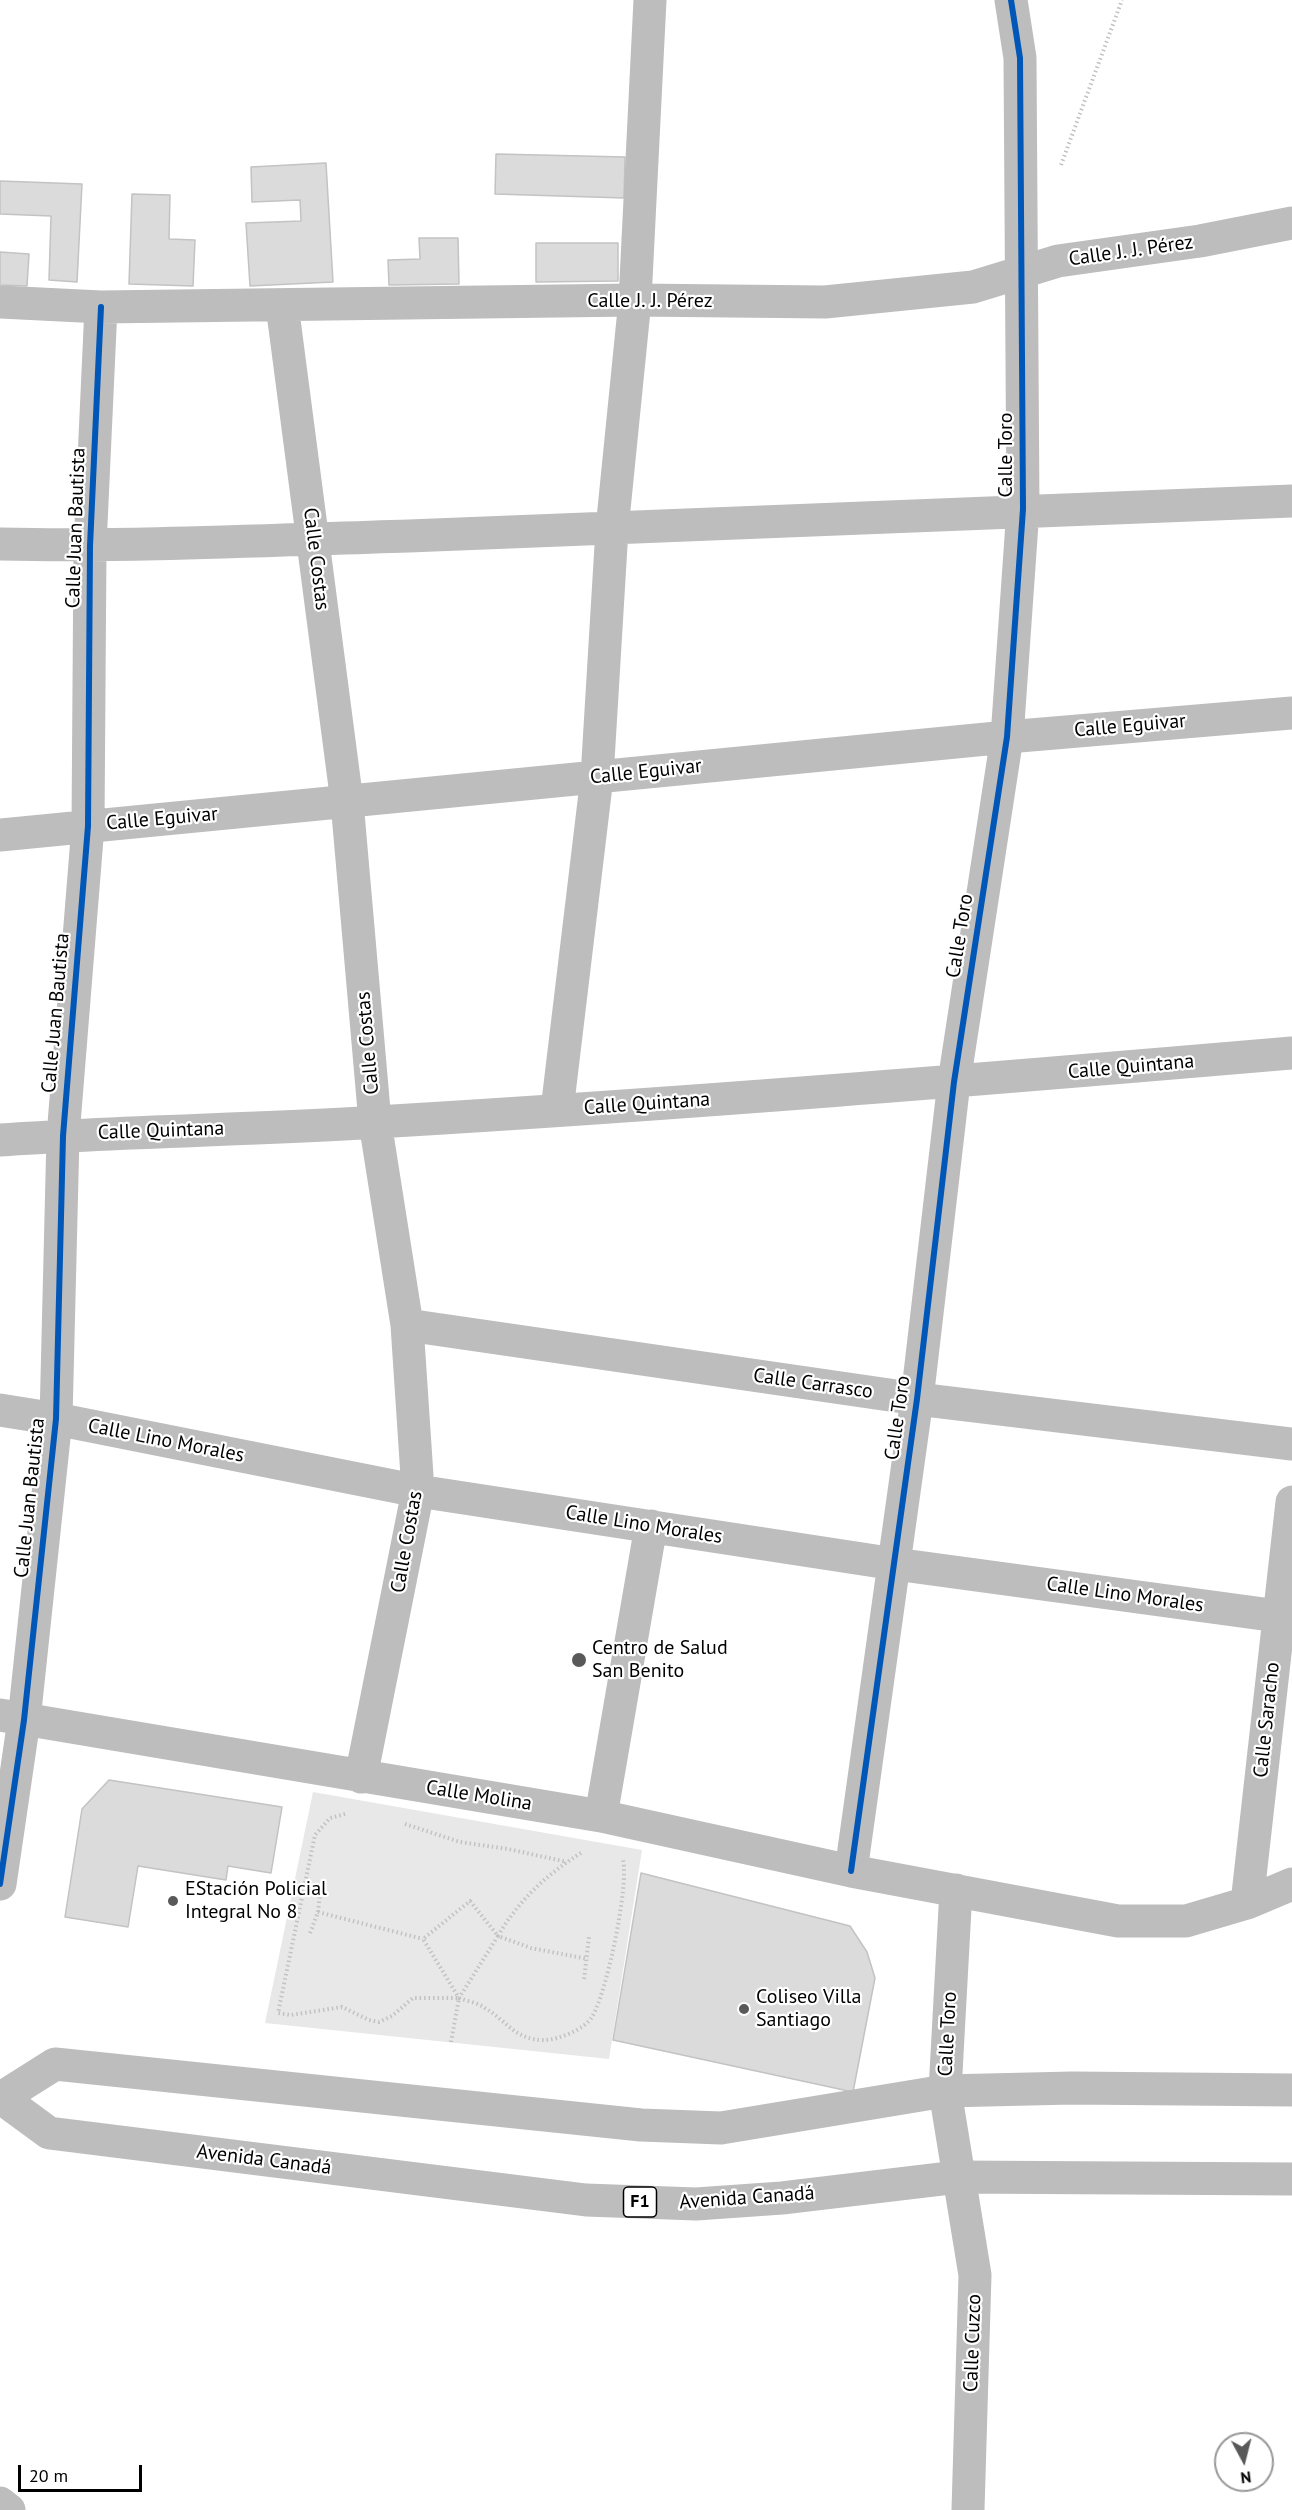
<!DOCTYPE html>
<meta charset="utf-8">
<style>
body{margin:0}
#map{position:relative;width:1292px;height:2510px;overflow:hidden;background:#fff;font-family:"PT Sans",sans-serif}
canvas{display:block}
.north{position:absolute;left:1214px;top:2432px;width:60px;height:60px;box-sizing:border-box;background:#fff;border:2px solid #999;border-radius:50%;rotate:173deg;font-size:16px;font-weight:700;line-height:24px;text-align:center;color:#000}
.north::after{content:'';display:block;margin:auto;width:21px;height:27px;background:#595959;clip-path:polygon(50% 0,100% 100%,50% 72%,0 100%)}
.scale{position:absolute;left:18px;top:2465px;width:124px;height:27px;box-sizing:border-box;border:3px solid #000;border-top:0;padding-left:8px;font-size:18px;line-height:21px;white-space:nowrap;color:#000;-webkit-text-stroke:4px #fff;paint-order:stroke}
</style>
<div id="map">
<canvas width="1292" height="2510"></canvas>
<div class="north">N</div>
<div class="scale">20 m</div>
</div>
<script>
const ctx = document.querySelector('canvas').getContext('2d');
ctx.lineJoin = 'round';
function paint(path, color) {
  ctx.fillStyle = color;
  ctx.fill(path, 'evenodd');
}
function stroke(path, color, width, dash) {
  ctx.strokeStyle = color;
  ctx.lineWidth = width;
  ctx.lineCap = dash ? 'butt' : 'round';
  ctx.setLineDash(dash || []);
  ctx.stroke(path);
}
function write(font, color, halo, rows, align = 'center') {
  ctx.font = font + ' "PT Sans",sans-serif';
  ctx.lineWidth = 4.5;
  ctx.setLineDash([]);
  ctx.textBaseline = 'middle';
  ctx.strokeStyle = halo;
  ctx.fillStyle = color;
  for (const [text, x, y, turn = 0] of rows) {
    ctx.save();
    ctx.translate(x, y);
    ctx.rotate((+turn || 0) * Math.PI / 180);
    ctx.textAlign = isNaN(turn) ? turn : align;
    if (halo) ctx.strokeText(text, 0, 0);
    ctx.fillText(text, 0, 0);
    ctx.restore();
  }
}
const green = new Path2D(`
 M 313,1792 L 642,1850 L 609,2059 L 265,2023 Z`);
const building = new Path2D(`
 M 496,154 L 625,157 L 624,198 L 495,194 Z
 M 326,163 L 333,282 L 250,286 L 246,223 L 301,221 L 300,200 L 252,202 L 251,167 Z
 M 0,181 L 82,184 L 77,282 L 49,280 L 51,216 L 0,214 Z
 M 132,194 L 170,195 L 169,239 L 195,240 L 193,286 L 129,284 Z
 M 419,238 L 458,238 L 459,284 L 389,285 L 388,260 L 420,259 Z
 M 536,243 L 618,243 L 618,281 L 536,282 Z
 M 0,252 L 29,254 L 27,286 L 0,285 Z
 M 109,1780 L 282,1807 L 271,1873 L 228,1866 L 226,1880 L 138,1866 L 128,1927 L 65,1917 L 82,1809 Z
 M 641,1873 L 850,1926 L 867,1952 L 875,1978 L 853,2092 L 613,2040 Z`);
const path = new Path2D(`
 M 1061,165 L 1122,0
 M 345,1814 L 330,1818 L 315,1835 L 278,2013 L 291,2015 L 342,2007 L 369,2020 L 379,2022 L 392,2016 L 413,1998 L 459,1998
 M 405,1824 L 460,1842 L 508,1849 L 567,1862
 M 581,1853 C 547,1874 518,1901 498,1936 L 531,1948 L 588,1959
 M 470,1901 L 498,1936 L 459,1998 L 423,1939 Z
 M 318,1912 L 423,1939
 M 310,1933 L 318,1912 L 321,1885
 M 584,1979 L 589,1937
 M 451,2042 L 459,1998 C 467,2001 478,2003 485,2008 C 507,2021 515,2040 544,2040 C 558,2040 585,2029 592,2017 C 607,1992 629,1886 623,1860`);
const street = new Path2D(`
 M 0,302 L 101,307 L 635,300 L 825,302 L 973,287 L 1058,261 L 1200,241 L 1292,223
 M 282,305 L 347,802 L 375,1122 L 407,1325 L 418,1491 L 361,1777
 M 0,544 C 136,547 273,540 409,536 C 704,526 998,510 1292,501
 M 0,835 L 1007,737 L 1292,713
 M 557,1110 L 597,777 L 612,529 L 635,300 L 650,0
 M 0,1140 C 126,1131 251,1130 377,1122 C 682,1104 987,1079 1292,1053
 M 407,1325 L 917,1399 L 1292,1444
 M 0,1410 L 56,1419 L 418,1491 L 895,1564 L 1292,1618
 M 0,1715 L 601,1816 L 851,1871 L 1118,1921 L 1186,1921 L 1247,1903 L 1292,1884
 M 601,1816 L 651,1526
 M 851,1871 L 917,1399 L 954,1082 L 1007,737 L 1023,509 L 1020,58 L 1011,0
 M 0,1884 L 24,1720 L 56,1419 L 63,1136 L 88,826 L 90,546 L 101,307
 M 956,1890 L 945,2091 L 975,2275 L 968,2510
 M 1247,1903 L 1292,1502
 M 0,2503 L 9,2510`);
const highway = new Path2D(`
 M 0,2097 L 49,2133 L 586,2200 L 696,2204 L 782,2198 L 958,2177 L 1292,2179
 M 1,2098 L 55,2064 L 641,2125 L 721,2128 L 945,2091 L 1072,2088 L 1292,2090`);
const cycleway = new Path2D(`
 M 851,1871 L 917,1399 L 954,1082 L 1007,737 L 1023,509 L 1020,58 L 1011,0
 M 0,1884 L 24,1720 L 56,1419 L 63,1136 L 88,826 L 90,546 L 101,307`);
const markers = [
 [579,1660,8,"#595959"],
 [173,1901,6,"#595959"],
 [744,2009,6,"#595959"]
];
const shields = [
 [640,2202,33]
];
const shieldNames = [
 ["F1",640,2202]
];
const streetNames = [
 ["Calle J. J. Pérez",1131,251,-8],
 ["Calle J. J. Pérez",650,301],
 ["Calle Toro",1006,455,-90],
 ["Calle Juan Bautista",76,528,-88],
 ["Calle Costas",316,559,83],
 ["Calle Eguivar",1130,726,-5],
 ["Calle Eguivar",646,772,-6],
 ["Calle Eguivar",162,819,-5],
 ["Calle Toro",960,936,-81],
 ["Calle Juan Bautista",56,1013,-85],
 ["Calle Costas",368,1043,-95],
 ["Calle Quintana",1131,1067,-5],
 ["Calle Quintana",647,1104,-4],
 ["Calle Quintana",161,1131,-2],
 ["Calle Carrasco",813,1384,8],
 ["Calle Toro",898,1418,-82],
 ["Calle Lino Morales",166,1441,11],
 ["Calle Juan Bautista",30,1498,-84],
 ["Calle Lino Morales",644,1525,9],
 ["Calle Costas",407,1542,-80],
 ["Calle Lino Morales",1125,1595,8],
 ["Calle Saracho",1267,1720,-84],
 ["Calle Molina",479,1796,9],
 ["Calle Toro",948,2034,-87],
 ["Avenida Canadá",264,2160,7],
 ["Avenida Canadá",747,2198,-4],
 ["Calle Cuzco",973,2343,-88]
];
const poiNames = [
 ["Centro de Salud",592,1648],
 ["San Benito",592,1671],
 ["EStación Policial",185,1889],
 ["Integral No 8",185,1912],
 ["Coliseo Villa",756,1997],
 ["Santiago",756,2020]
];
paint(green, '#e8e8e8');
paint(building, '#dbdbdb');
stroke(building, '#c3c3c3', 1.5);
stroke(path, '#c2c2c2', 4, [1.5, 3]);
stroke(street, '#bdbdbd', 33);
stroke(highway, '#bdbdbd', 33);
stroke(cycleway, '#0057b8', 6);
for (const [x, y, r, color] of markers) {
  const dot = new Path2D();
  dot.arc(x, y, r, 0, 2 * Math.PI);
  ctx.fillStyle = color;
  ctx.fill(dot);
  stroke(dot, '#fff', 2);
}
for (const [x, y, w] of shields) {
  const box = new Path2D();
  box.roundRect(x - w / 2, y - 15, w, 30, 4.5);
  ctx.fillStyle = '#fff';
  ctx.fill(box);
  stroke(box, '#000', 1.5);
}
write('bold 18px', '#000', null, shieldNames);
write('20px', '#000', '#fff', streetNames);
write('20px', '#000', '#fff', poiNames, 'left');
</script>
